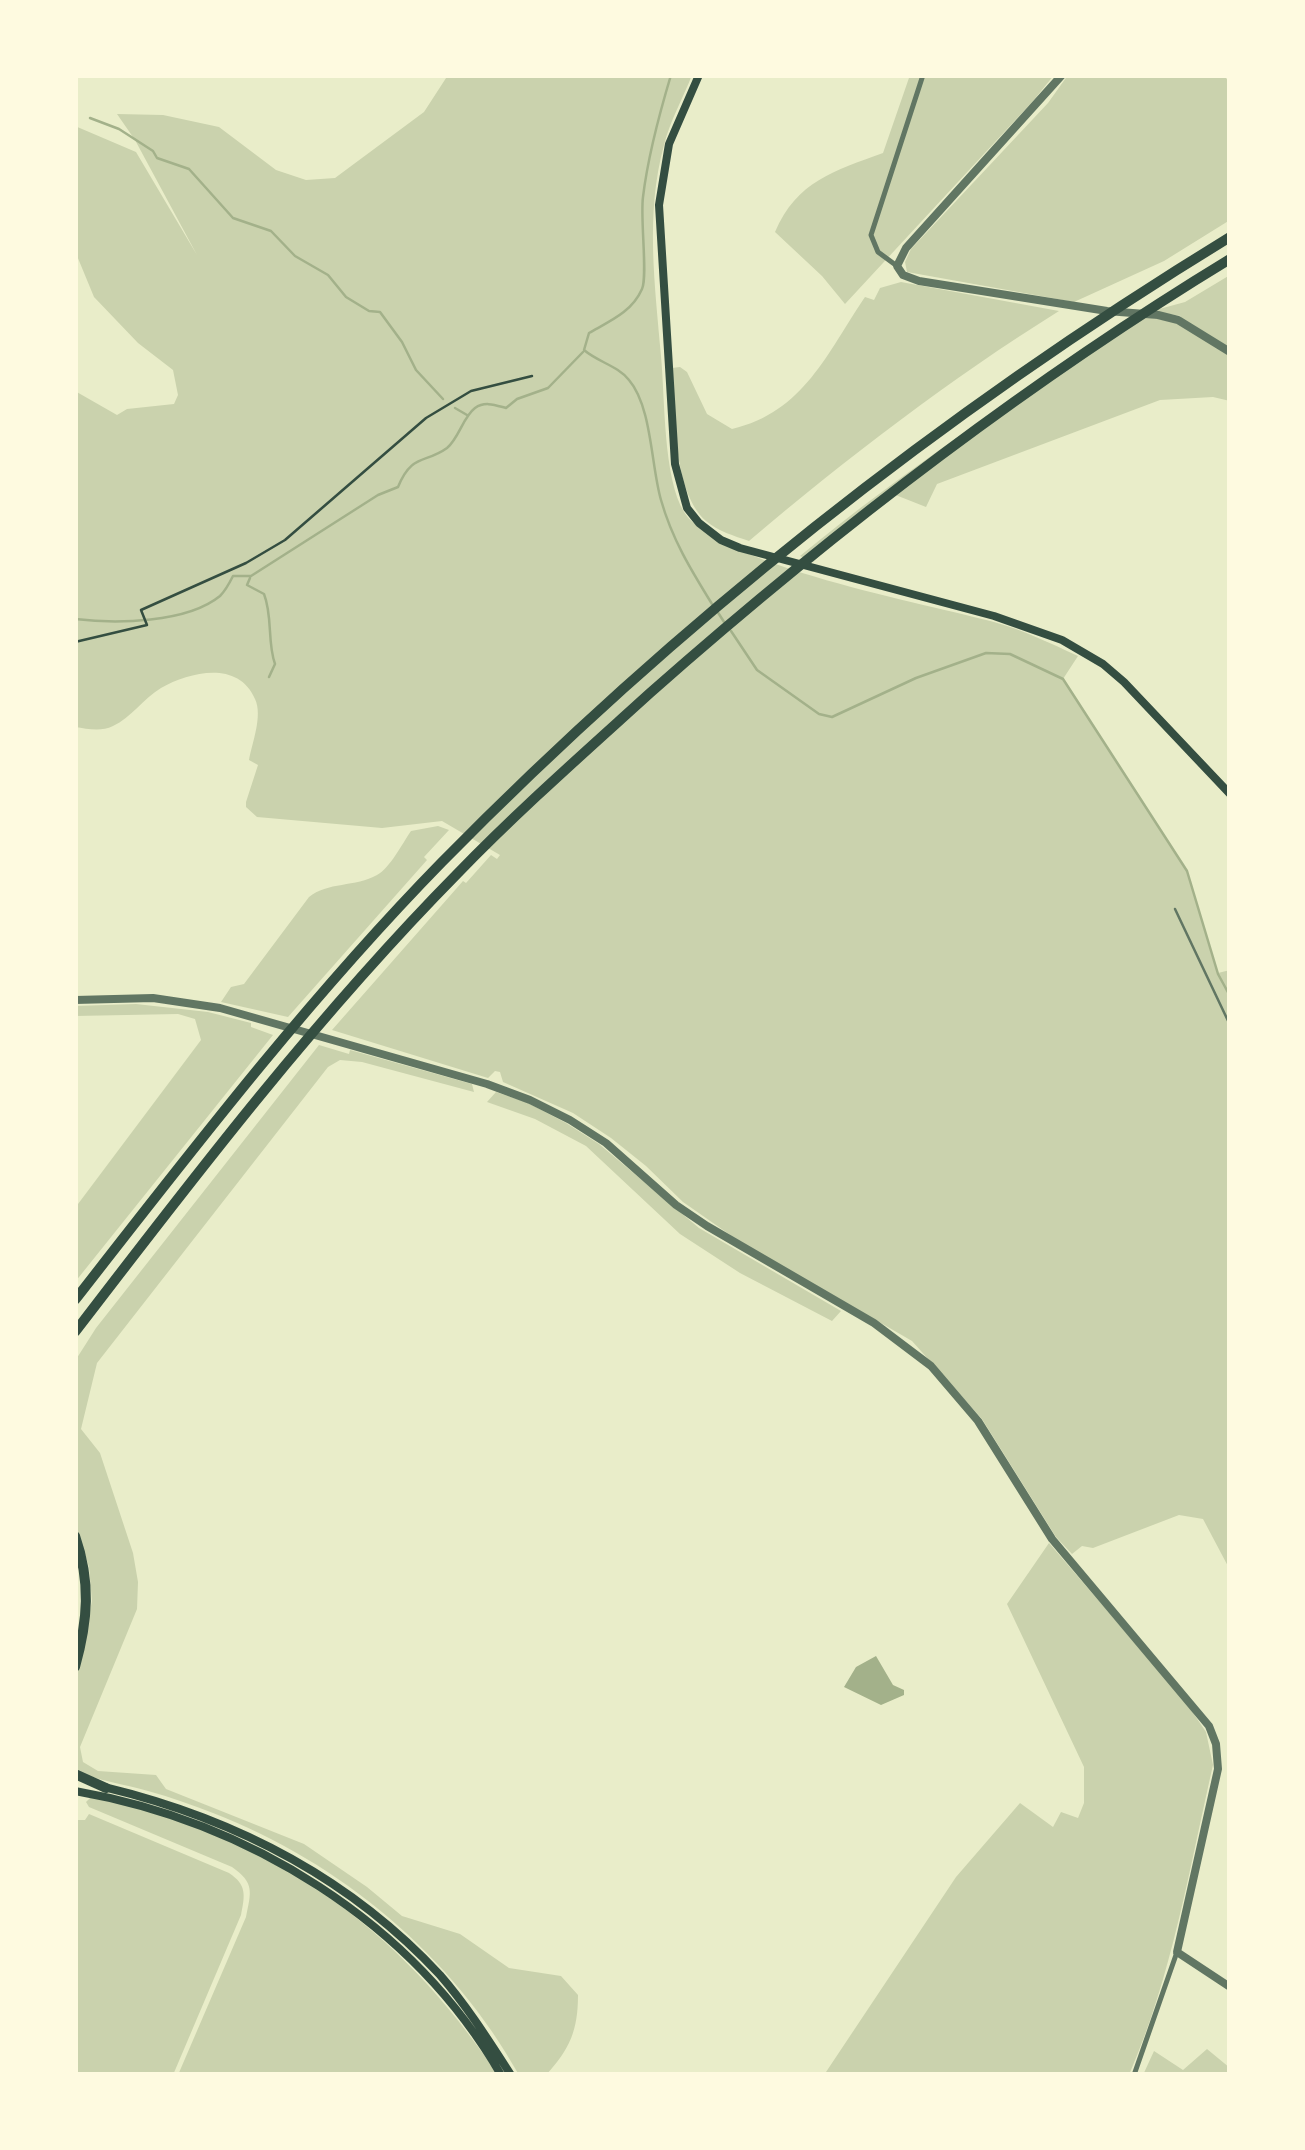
<!DOCTYPE html>
<style>
body{margin:0}
#map{position:relative;width:1305px;height:2150px;overflow:hidden;background:#e9edc9;font-family:"Nunito Sans",sans-serif}
canvas{display:block}
.frame{position:absolute;inset:0;border:78px solid #fefae0;pointer-events:none}
</style>
<div id="map">
<canvas width="1305" height="2150"></canvas>
<div class="frame"></div>
</div>
<script>
const ctx = document.querySelector('canvas').getContext('2d');
ctx.lineJoin = 'round';
function paint(path, color) {
  ctx.fillStyle = color;
  ctx.fill(path, 'evenodd');
}
function stroke(path, color, width, dash) {
  ctx.strokeStyle = color;
  ctx.lineWidth = width;
  ctx.lineCap = dash ? 'butt' : 'round';
  ctx.setLineDash(dash || []);
  ctx.stroke(path);
}
const green = new Path2D(`
 M 448,75 L 692,75 C 683,98 670,121 664,145 C 645,214 655,285 661,356 C 665,397 663,478 684,512 C 717,565 928,604 994,622 C 1023,630 1050,643 1078,656 L 1063,679 L 1187,871 L 1218,973 L 1230,970 L 1230,1570 L 1203,1519 L 1179,1515 L 1093,1548 L 1082,1546 L 1072,1554 L 1056,1537 L 982,1419 L 912,1341 L 736,1239 L 683,1202 L 646,1166 L 611,1138 L 573,1113 L 503,1082 L 500,1072 L 495,1071 L 488,1078 L 332,1030 L 463,881 L 466,883 L 491,855 L 497,859 L 500,855 L 442,821 L 382,828 L 257,817 L 246,807 L 246,802 L 258,765 L 249,760 C 252,743 263,716 255,699 C 238,660 190,672 161,688 C 144,698 131,718 113,726 C 101,732 88,729 75,727 L 75,391 L 117,415 L 127,409 L 174,404 L 178,395 L 173,370 L 138,343 L 94,297 L 75,251 L 75,126 L 136,152 L 197,255 L 135,140 L 117,114 L 163,115 L 219,127 L 276,170 L 306,180 L 335,178 L 424,112 Z
 M 910,75 L 1054,75 L 1033,101 L 845,304 L 822,276 L 775,232 C 797,181 834,171 883,153 Z
 M 1068,75 L 1224,75 L 1230,84 L 1230,220 L 1164,261 L 1074,302 L 907,272 L 905,262 L 911,249 L 1048,103 Z
 M 1230,275 L 1230,401 L 1213,397 L 1160,400 L 937,484 L 926,507 L 888,492 L 813,562 L 800,556 C 907,468 1023,391 1140,316 L 1175,322 L 1181,316 L 1152,311 L 1185,302 Z
 M 901,282 L 1059,311 C 950,379 847,458 749,541 C 734,536 718,531 706,521 C 672,491 675,410 672,368 L 680,367 L 687,372 L 707,414 L 732,429 C 804,412 827,353 865,297 L 874,300 L 880,288 Z
 M 438,826 L 449,830 L 424,857 L 427,860 L 288,1017 L 221,1002 L 231,987 L 244,984 L 309,897 C 327,882 356,887 377,875 C 390,868 402,844 411,831 Z
 M 136,1004 L 208,1012 L 251,1023 L 251,1027 L 273,1035 L 75,1282 L 75,1208 L 201,1040 L 195,1019 L 178,1014 L 75,1016 L 75,1006 Z
 M 319,1045 L 349,1054 L 350,1050 L 472,1084 L 474,1092 L 362,1062 L 340,1060 L 328,1067 L 97,1363 L 81,1429 L 100,1453 L 133,1553 L 138,1582 L 137,1609 L 80,1747 L 83,1762 L 98,1771 L 156,1775 L 166,1789 L 304,1844 L 367,1887 L 402,1916 L 460,1934 L 509,1968 L 561,1976 L 578,1995 C 578,2030 570,2049 546,2075 L 519,2075 C 453,1956 340,1862 213,1813 C 192,1805 170,1797 148,1791 C 124,1784 98,1781 75,1770 L 75,1681 L 92,1601 L 89,1567 L 75,1523 L 75,1361 L 96,1328 Z
 M 496,1092 L 526,1102 L 566,1123 L 599,1144 L 699,1228 L 841,1311 L 832,1321 L 740,1273 L 680,1234 L 586,1146 L 535,1119 L 487,1102 Z
 M 1049,1543 L 1185,1701 L 1206,1732 L 1213,1765 C 1189,1870 1172,1976 1129,2075 L 824,2075 L 956,1877 L 1020,1803 L 1053,1827 L 1061,1812 L 1078,1818 L 1084,1803 L 1084,1767 L 1007,1604 Z
 M 91,1797 C 269,1834 397,1924 498,2075 L 178,2075 L 246,1917 C 251,1892 255,1883 232,1867 L 89,1807 L 86,1802 Z
 M 89,1814 L 229,1873 C 247,1885 245,1895 241,1915 L 173,2075 L 75,2075 L 75,1820 L 85,1820 Z
 M 1207,2049 L 1230,2068 L 1230,2075 L 1143,2075 L 1154,2051 L 1183,2070 Z`);
const water = new Path2D(`
 M 876,1656 L 893,1685 L 904,1690 L 904,1695 L 881,1705 L 844,1687 L 856,1667 Z`);
const stream = new Path2D(`
 M 671,75 C 659,115 648,155 643,197 C 640,219 648,276 642,289 C 632,312 610,321 589,333 L 584,350 C 598,362 618,366 629,380 C 652,407 651,466 661,500 C 672,539 691,570 712,604
 M 90,118 L 119,129 L 153,151 L 157,158 L 189,169 L 233,218 L 271,231 L 295,256 L 328,275 L 346,297 L 369,311 L 380,312 L 402,342 L 416,370 L 443,399
 M 455,408 L 467,415
 M 250,578 L 247,585 L 264,594 C 273,617 267,642 275,664 L 269,677
 M 717,611 L 726,625
 M 75,619 C 116,624 187,623 220,596 C 225,591 230,582 233,576 L 251,576 L 378,495 L 398,487 C 412,453 425,464 447,448 C 459,438 463,417 475,408 C 485,401 495,405 506,408 L 517,399 L 548,388 L 583,352
 M 731,631 L 757,670 L 819,714 L 832,717 L 916,678 L 986,653 L 1010,654 L 1063,679 L 1187,871 L 1218,974 L 1230,996`);
const path = new Path2D(`
 M 75,642 L 147,625 L 141,610 L 246,563 L 285,540 L 426,418 L 471,391 L 532,376`);
const service = new Path2D(`
 M 1175,909 L 1230,1025`);
const minor = new Path2D(`
 M 897,266 L 878,252 L 871,235 L 923,75
 M 1134,2075 L 1177,1952`);
const tertiary = new Path2D(`
 M 1062,75 L 906,248 L 897,266 L 903,275 L 919,281 L 1107,311 L 1158,315 L 1178,320 L 1230,352
 M 75,1000 L 153,998 L 220,1008 L 487,1084 L 530,1100 L 570,1120 L 606,1143 L 676,1205 L 707,1226 L 874,1323 L 931,1366 L 978,1421 L 1052,1539 L 1209,1726 L 1216,1744 L 1218,1769 L 1177,1952 L 1230,1987`);
const secondary = new Path2D(`
 M 699,75 L 669,144 L 659,205 L 675,464 L 687,508 L 699,523 L 721,540 L 740,548 L 994,616 L 1062,640 L 1103,664 L 1124,682 L 1230,794
 M 104,1787 C 233,1818 349,1877 440,1975 C 467,2006 489,2041 511,2075
 M 75,1791 C 247,1821 412,1921 501,2075`);
const motorway = new Path2D(`
 M 75,1300 C 192,1150 309,998 442,862 C 677,623 944,412 1230,237
 M 75,1332 C 196,1174 318,1015 458,873 C 519,810 585,752 650,693 C 831,533 1023,385 1230,259
 M 75,1536 C 91,1582 88,1620 75,1667
 M 75,1774 L 106,1788`);
paint(green, '#cad2ad');
paint(water, '#a3b18a');
stroke(stream, '#a3b18a', 2.5);
stroke(path, '#344e41', 2.5);
stroke(service, '#617663', 2.5);
stroke(minor, '#617663', 5);
stroke(tertiary, '#617663', 8);
stroke(secondary, '#344e41', 8);
stroke(motorway, '#344e41', 10);
</script>
